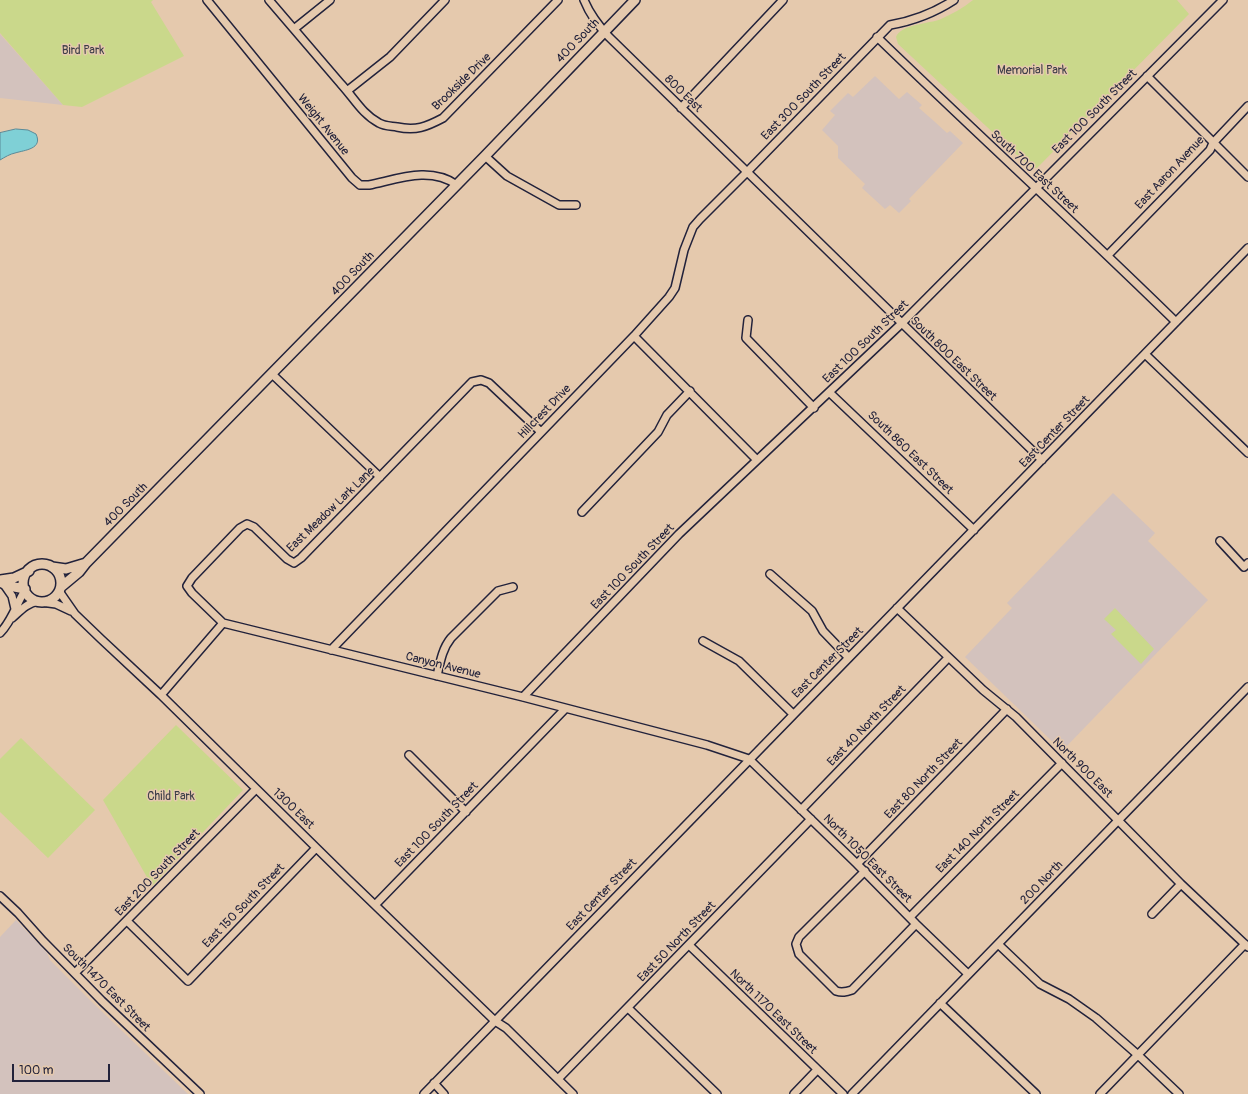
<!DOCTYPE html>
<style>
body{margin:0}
#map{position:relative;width:1248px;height:1094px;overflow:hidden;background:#e5c9ad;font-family:Pangolin,sans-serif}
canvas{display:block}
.scale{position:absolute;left:12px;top:1064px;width:98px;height:18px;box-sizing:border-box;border:2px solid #22223b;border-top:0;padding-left:5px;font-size:12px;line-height:14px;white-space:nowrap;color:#22223b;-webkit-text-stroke:3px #e5c9ad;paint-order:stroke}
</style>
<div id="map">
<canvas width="1248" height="1094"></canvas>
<div class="scale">100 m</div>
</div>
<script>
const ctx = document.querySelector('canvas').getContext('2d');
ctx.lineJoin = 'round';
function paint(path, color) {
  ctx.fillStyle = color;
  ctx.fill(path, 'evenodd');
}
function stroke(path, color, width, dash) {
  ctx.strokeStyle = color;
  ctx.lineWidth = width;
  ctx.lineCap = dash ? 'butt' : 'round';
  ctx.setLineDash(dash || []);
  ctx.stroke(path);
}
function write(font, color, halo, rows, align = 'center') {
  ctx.font = font + ' Pangolin,sans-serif';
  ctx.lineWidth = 3;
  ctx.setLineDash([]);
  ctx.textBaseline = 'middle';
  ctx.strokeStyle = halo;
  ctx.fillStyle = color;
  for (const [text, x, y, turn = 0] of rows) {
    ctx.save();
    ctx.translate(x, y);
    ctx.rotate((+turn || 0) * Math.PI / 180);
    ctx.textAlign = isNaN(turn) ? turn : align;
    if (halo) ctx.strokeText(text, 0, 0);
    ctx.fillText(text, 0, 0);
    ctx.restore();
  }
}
const built = new Path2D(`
 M 0,34 L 40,79 L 63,105 L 0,98 Z
 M 875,76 L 899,99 L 907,92 L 922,105 L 919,108 L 935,122 L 947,133 L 950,131 L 963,143 L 909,199 L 911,201 L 899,213 L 890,205 L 885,209 L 862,188 L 865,184 L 838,158 L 838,146 L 822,130 L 835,115 L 830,111 L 848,93 L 853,97 Z
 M 1113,493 L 1155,533 L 1148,541 L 1208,600 L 1062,751 L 965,657 L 1012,608 L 1007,603 Z
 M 16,920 L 47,953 L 50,960 L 92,1002 L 188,1094 L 0,1094 L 0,937 Z`);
const green = new Path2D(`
 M 0,0 L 153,0 L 151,2 L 184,56 L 82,107 L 63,105 L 0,33 Z
 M 973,0 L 1177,0 L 1189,14 L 1037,168 L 1031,168 L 898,44 L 896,37 C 901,24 929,24 941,19 C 952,14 963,8 973,0 Z
 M 1115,608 L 1154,649 L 1141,664 L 1111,634 L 1116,630 L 1104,619 Z
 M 176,725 L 243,790 L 152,886 L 103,800 Z
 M 21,738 L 95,810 L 48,858 L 0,812 L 0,759 Z`);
const water = new Path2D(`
 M 16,129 L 28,130 L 36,134 C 43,149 25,150 15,153 C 10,154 5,157 0,160 L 0,133 Z`);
const minor = new Path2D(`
 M 207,0 L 352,178 L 360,185 L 369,185 C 398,179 430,166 457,185
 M 269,0 C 293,28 317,56 341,84 C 354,98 362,114 379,123 C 384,126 391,126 397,127 C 416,131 426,127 443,118 L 558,0
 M 584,0 C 590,15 598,25 609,37 L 1042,460
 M 294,29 L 330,0
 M 877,37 C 976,133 1078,226 1176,322
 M 1147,76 L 1248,177
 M 347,91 L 390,57 L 445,0
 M 681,108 L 783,0
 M 485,156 L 507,176 L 559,205 L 576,205
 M 1108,255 L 1210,150 L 1213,143 L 1248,106
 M 748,320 L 746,338 L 814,408
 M 634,336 L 757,460
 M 1146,355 L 1248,453
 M 272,374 L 380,477
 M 830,393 L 974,530
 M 582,512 L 658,432 L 667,415 L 690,391
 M 1220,541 L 1244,567 L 1248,563
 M 770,574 L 812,611 L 823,631 L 848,657
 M 3,583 L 12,596 L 15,609
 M 59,591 L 75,614 L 101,639 L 161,695 L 349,880 L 495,1021 L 506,1028 L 573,1094
 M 41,602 L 56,604 L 71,611
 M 897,608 L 983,690 L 1016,717 L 1181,884 L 1248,947
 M 12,618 C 20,611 27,603 38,601
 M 223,623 L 523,697 L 707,745 L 749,759 L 857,864 L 916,924 L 968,974
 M 223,623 L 192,593 L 187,586 L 192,578 L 240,528 L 247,524 L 254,527 L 287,559 L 294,563 L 301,558 L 472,382 L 481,380 L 489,383 L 541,432
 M 0,633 C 12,621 16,605 25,590
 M 703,641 L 739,661 L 793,714
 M 331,650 L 634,336 L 669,297 L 675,288 L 684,250 L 693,227 L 700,219 L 747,172 L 890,25 C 913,21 934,13 954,0
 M 437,676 C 440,663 442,649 451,638 L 498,591 L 513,587
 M 161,695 L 223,623
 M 523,697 L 679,534 L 901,324 L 1223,0
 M 409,755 L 466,812
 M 801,810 L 948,658
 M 857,864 L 1007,709
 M 865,871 L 799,937 L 796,944 L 799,954 L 836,991 C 842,993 846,992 852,990 L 916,924
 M 0,896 L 18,913 L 43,941 L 102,1001 L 200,1094
 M 375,905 L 565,709
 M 1152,914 L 1181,884
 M 910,917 L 1062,763
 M 127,921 L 188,981 L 316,848
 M 998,944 L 1040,984 L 1069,999 L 1096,1018 L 1138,1055 L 1179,1094
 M 689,945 L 843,1094
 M 75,973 L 256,789
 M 940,1003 L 1036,1094
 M 628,1008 L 717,1094
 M 558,1079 L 811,819
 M 434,1083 L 444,1094
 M 424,1094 L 1248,248
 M 794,1094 L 817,1070
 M 852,1094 L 1248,687
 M 1100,1094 L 1245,944`);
const major = new Path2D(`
 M23 583a19 19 0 1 1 38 0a19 19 0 1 1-38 0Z
 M 52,567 L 66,569 L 86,563
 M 0,580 L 14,578 L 29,571
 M 0,582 L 9,586 L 25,589
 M 61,587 L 79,572 L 86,563 L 485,156 L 635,0`);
const streetNames = [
 ["400 South",578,41,-46],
 ["Brookside Drive",462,82,-44],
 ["800 East",683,94,44],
 ["East 300 South Street",804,97,-46],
 ["East 100 South Street",1095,112,-45],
 ["Weight Avenue",323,125,51],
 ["South 700 East Street",1034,172,43],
 ["East Aaron Avenue",1170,173,-47],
 ["400 South",353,274,-46],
 ["East 100 South Street",866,342,-44],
 ["South 800 East Street",953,359,44],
 ["Hillcrest Drive",545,412,-46],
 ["East Center Street",1055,432,-46],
 ["South 860 East Street",910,453,44],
 ["400 South",126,505,-45],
 ["East Meadow Lark Lane",331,510,-44],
 ["East 100 South Street",633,567,-46],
 ["East Center Street",828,663,-45],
 ["Canyon Avenue",443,666,14],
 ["East 40 North Street",867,726,-46],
 ["North 900 East",1082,768,45],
 ["East 80 North Street",924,779,-46],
 ["1300 East",293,809,44],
 ["East 100 South Street",437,825,-46],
 ["East 140 North Street",978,832,-45],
 ["North 1050 East Street",867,859,45],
 ["East 200 South Street",158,873,-46],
 ["200 North",1042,883,-46],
 ["East Center Street",602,895,-46],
 ["East 150 South Street",244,906,-46],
 ["East 50 North Street",677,942,-46],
 ["South 1470 East Street",106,988,45],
 ["North 1170 East Street",773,1012,44]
];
const parkNames = [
 ["Bird Park",83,51],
 ["Memorial Park",1032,71],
 ["Child Park",171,797]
];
paint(built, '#d3c2bd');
paint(green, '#cad88b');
paint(water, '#7fd0d6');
stroke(water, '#5a8a98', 1);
stroke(minor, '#22223b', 10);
stroke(major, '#22223b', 12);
stroke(minor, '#e5c9ad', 7);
stroke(major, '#e5c9ad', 9);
write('12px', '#22223b', '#e5c9ad', streetNames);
write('12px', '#3b3d47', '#e5c9ad', parkNames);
</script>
